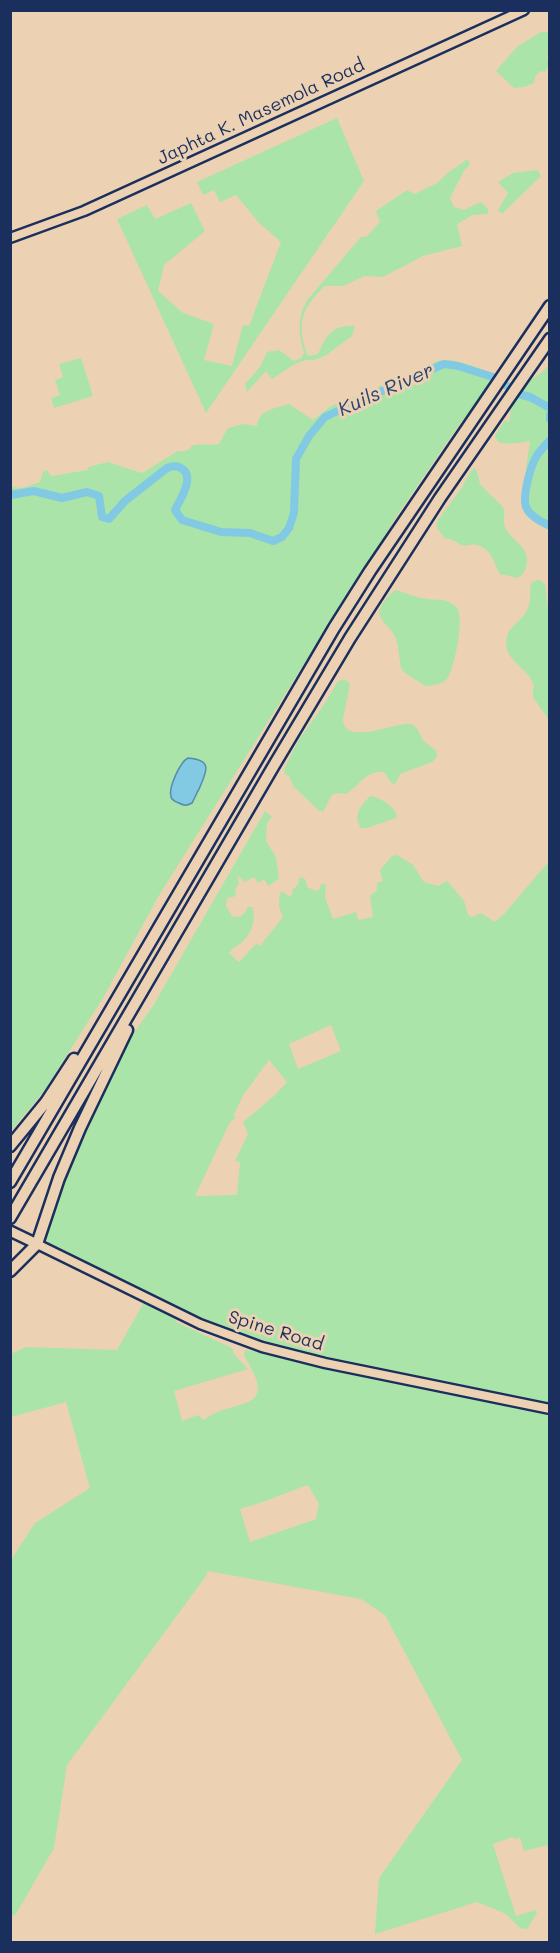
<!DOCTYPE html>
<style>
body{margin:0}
#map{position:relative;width:560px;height:1953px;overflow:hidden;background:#ecd2b3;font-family:Mali,sans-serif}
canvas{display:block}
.frame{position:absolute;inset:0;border:12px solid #1b2f5e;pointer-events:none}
</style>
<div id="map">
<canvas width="560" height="1953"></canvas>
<div class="frame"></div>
</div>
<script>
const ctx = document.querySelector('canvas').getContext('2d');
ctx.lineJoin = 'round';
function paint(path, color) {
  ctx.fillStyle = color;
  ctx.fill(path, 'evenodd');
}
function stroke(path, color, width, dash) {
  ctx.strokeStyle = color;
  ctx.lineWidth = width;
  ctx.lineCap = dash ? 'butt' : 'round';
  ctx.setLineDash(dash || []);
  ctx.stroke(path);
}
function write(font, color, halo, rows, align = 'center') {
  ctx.font = font + ' Mali,sans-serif';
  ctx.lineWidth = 6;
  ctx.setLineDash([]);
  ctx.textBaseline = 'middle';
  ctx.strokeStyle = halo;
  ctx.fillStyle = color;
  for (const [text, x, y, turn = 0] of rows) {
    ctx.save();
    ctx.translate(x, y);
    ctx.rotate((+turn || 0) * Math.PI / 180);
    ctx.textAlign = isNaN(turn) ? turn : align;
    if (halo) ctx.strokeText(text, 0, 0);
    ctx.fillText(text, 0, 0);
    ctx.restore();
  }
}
const green = new Path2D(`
 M 541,32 L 549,32 L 549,54 L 547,57 L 549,65 L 545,72 L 540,71 L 535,77 L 534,83 L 524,87 L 514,88 L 496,71 L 517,47 Z
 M 337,118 L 364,181 L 206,413 L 117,219 L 147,205 L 155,219 L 191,203 L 205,231 L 164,265 L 158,291 L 183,313 L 214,324 L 204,360 L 232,366 L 243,325 L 249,326 L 281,242 L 259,223 L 236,195 L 220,202 L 214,190 L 203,195 L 197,182 Z
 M 468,159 L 470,164 L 464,171 L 450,198 L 454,207 L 464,210 L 481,202 L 488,209 L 488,214 L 473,215 L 457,224 L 462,246 L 423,256 L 383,277 L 365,276 L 343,286 L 325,286 C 301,308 296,325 308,356 L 318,354 C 327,335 331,325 355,326 L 352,336 L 325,356 L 314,360 L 305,360 L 293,365 L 272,379 L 266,371 L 247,392 L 245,384 L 260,367 L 267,352 L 279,350 L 294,361 L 301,358 L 304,353 C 299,332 296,319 308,299 L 361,237 L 366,237 L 380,222 L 376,211 L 407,190 L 415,194 L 437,183 L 449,172 Z
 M 538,170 L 541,176 L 502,214 L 498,210 L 508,193 L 498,182 L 513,173 Z
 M 81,358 L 93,396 L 54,408 L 51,398 L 60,395 L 55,380 L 63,377 L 59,364 Z
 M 450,360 C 467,364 483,366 494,381 L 459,425 L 400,511 L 158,897 L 103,998 L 45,1090 L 11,1131 L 11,487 L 22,488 L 40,482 L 43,472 L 47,470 L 51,476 L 88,470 L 88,467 L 108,462 L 142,473 L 178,451 L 186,451 L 191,448 L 191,446 C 201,443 209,446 219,444 L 228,428 L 244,424 L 257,426 C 258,410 276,408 289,404 L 313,420 L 331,406 L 425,368 L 437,361 Z
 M 549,365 L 549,526 C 522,513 521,501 531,473 L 526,469 L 530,441 C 518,443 510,445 498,442 L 495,436 L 505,420 L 509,422 C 511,407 513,393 526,383 C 534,377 543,373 549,365 Z
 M 475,468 C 479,474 478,480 481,485 C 487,493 495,498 501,505 C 507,511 503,516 504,523 C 506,539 533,546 526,567 C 524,572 523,575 518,578 L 500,574 C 493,562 493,550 477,545 C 472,543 467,547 462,545 C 455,542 452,539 444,538 L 436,526 L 438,520 L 461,489 L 470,472 Z
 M 537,580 L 540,580 L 545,584 L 549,616 L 549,720 C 547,717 534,699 533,697 C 532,692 535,688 533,683 C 526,666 501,659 507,636 C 510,625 523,620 527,610 C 532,601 529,591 531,583 Z
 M 396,590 C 405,592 413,597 422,598 C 434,601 448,597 457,608 C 465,618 454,670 447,679 C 442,684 432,686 425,686 L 404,672 L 401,668 C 399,658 399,648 396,639 C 392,625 371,619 383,603 C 387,598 390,593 396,590 Z
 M 343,680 L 348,681 L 350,685 L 343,719 C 344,747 394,722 410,724 C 419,726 419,735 424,741 C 430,748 445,751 432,762 L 400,774 L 396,783 L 392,784 L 384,772 C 367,770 359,786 346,794 L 337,793 L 332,795 L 323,812 L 318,810 L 293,786 L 289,776 L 285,774 L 284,769 L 298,741 L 325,703 L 338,681 Z
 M 370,796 C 379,797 394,806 397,815 L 396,818 L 367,828 L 361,828 C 352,815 361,806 370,796 Z
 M 265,811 L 272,817 L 267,823 L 266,841 L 276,857 L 279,879 L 268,886 L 264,879 L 258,883 L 254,877 L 245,882 L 237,875 L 239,883 L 235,890 L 236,896 L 227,898 L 226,906 L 232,916 C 241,919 244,914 248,907 L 252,907 C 257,919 251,935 241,943 C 236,947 233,948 229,953 L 239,962 L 254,946 L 257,944 L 260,946 L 283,917 C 278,907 278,902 281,891 L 289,896 L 292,895 L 293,889 L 298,885 L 299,879 L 301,877 L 305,879 L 307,887 L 316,891 L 319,890 L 321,884 L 326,884 L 325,897 L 333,919 L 356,912 L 358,920 L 373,917 L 370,896 L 377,890 L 377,883 L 383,881 L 380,870 L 392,856 L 397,855 L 413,865 L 424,882 L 438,886 L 447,881 C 449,883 463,899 464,901 C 466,906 466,910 469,916 L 472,917 L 481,913 L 495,922 L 505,913 L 549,861 L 549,1404 L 304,1353 L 217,1326 L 51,1246 L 44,1238 L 62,1180 L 120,1052 L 153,1006 ZM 331,1025 L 341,1051 L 298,1069 L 289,1044 ZM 269,1060 L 287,1082 L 274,1096 L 243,1122 L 248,1134 L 235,1161 L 240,1162 L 237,1195 L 195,1196 L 230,1122 L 236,1118 L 233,1116 L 244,1094 Z
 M 144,1302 L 152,1304 L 175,1317 L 176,1322 L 232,1348 L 234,1354 L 248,1369 L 174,1391 L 182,1421 L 198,1415 L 204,1420 C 233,1397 282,1415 244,1356 L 245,1350 L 262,1352 L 319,1367 L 549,1414 L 549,1852 L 547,1845 L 524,1851 L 520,1838 L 514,1839 L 513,1837 L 493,1844 L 516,1916 L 536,1910 L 537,1913 L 527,1929 L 520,1928 L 506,1914 L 477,1902 L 375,1934 L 379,1878 L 462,1760 L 385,1615 L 361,1599 L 208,1571 L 206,1576 L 67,1765 L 54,1848 L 16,1914 L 11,1917 L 11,1560 L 35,1523 L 90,1488 L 66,1402 L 11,1417 L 11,1354 L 26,1347 L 117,1350 ZM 308,1485 L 319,1504 L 316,1519 L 250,1542 L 240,1509 C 263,1503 285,1493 308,1485 Z`);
const water = new Path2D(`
 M 188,758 C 213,760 207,771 199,789 C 196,794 195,798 192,803 C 187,806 184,806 179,803 C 176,802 172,800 171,797 C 168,788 180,762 188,758 Z`);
const river = new Path2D(`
 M 550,415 L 550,419
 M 550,440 C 545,446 538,452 535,459 C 530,469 521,500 527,509 C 531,517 542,522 550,526
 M 10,495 L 34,491 L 62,498 L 87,492 L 99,496 L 102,517 L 109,519 L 125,501 L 167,468 C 172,466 176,465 181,468 C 196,476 180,500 175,510 L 182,520 L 221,532 L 250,533 L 273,541 L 282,537 L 289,528 L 294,513 L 296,459 L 309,436 L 325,417 L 350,405 L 444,364 L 458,366 L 493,377 L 522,395 L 530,397 L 550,408`);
const secondary = new Path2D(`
 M 10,238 L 84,211 L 524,10
 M 37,1244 L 200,1324 L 262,1347 L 325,1363 L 550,1409`);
const primary = new Path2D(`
 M 10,1231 L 37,1244`);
const highway = new Path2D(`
 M 10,1146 L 46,1102 L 74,1059
 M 10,1182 L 334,628 L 370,571 L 550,306
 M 10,1218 L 273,767 L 350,638 L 440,498 L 550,339
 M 10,1271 L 37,1244 L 59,1178 L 80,1128 L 127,1030`);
const streetNames = [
 ["Japhta K. Masemola Road",261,112,-25],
 ["Spine Road",276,1331,17]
];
const waterNames = [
 ["Kuils River",386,390,-24]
];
paint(green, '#aae4a9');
paint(water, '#82c9e3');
stroke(water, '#598bae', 1.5);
stroke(river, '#82c9e3', 8);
stroke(secondary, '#1b2f5e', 13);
stroke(primary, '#1b2f5e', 14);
stroke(highway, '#1b2f5e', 15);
stroke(secondary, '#ecd2b3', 8);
stroke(primary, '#ecd2b3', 9);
stroke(highway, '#ecd2b3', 10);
write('18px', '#1b2f5e', '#ecd2b3', streetNames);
write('italic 20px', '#2a4672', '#ecd2b3', waterNames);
</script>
